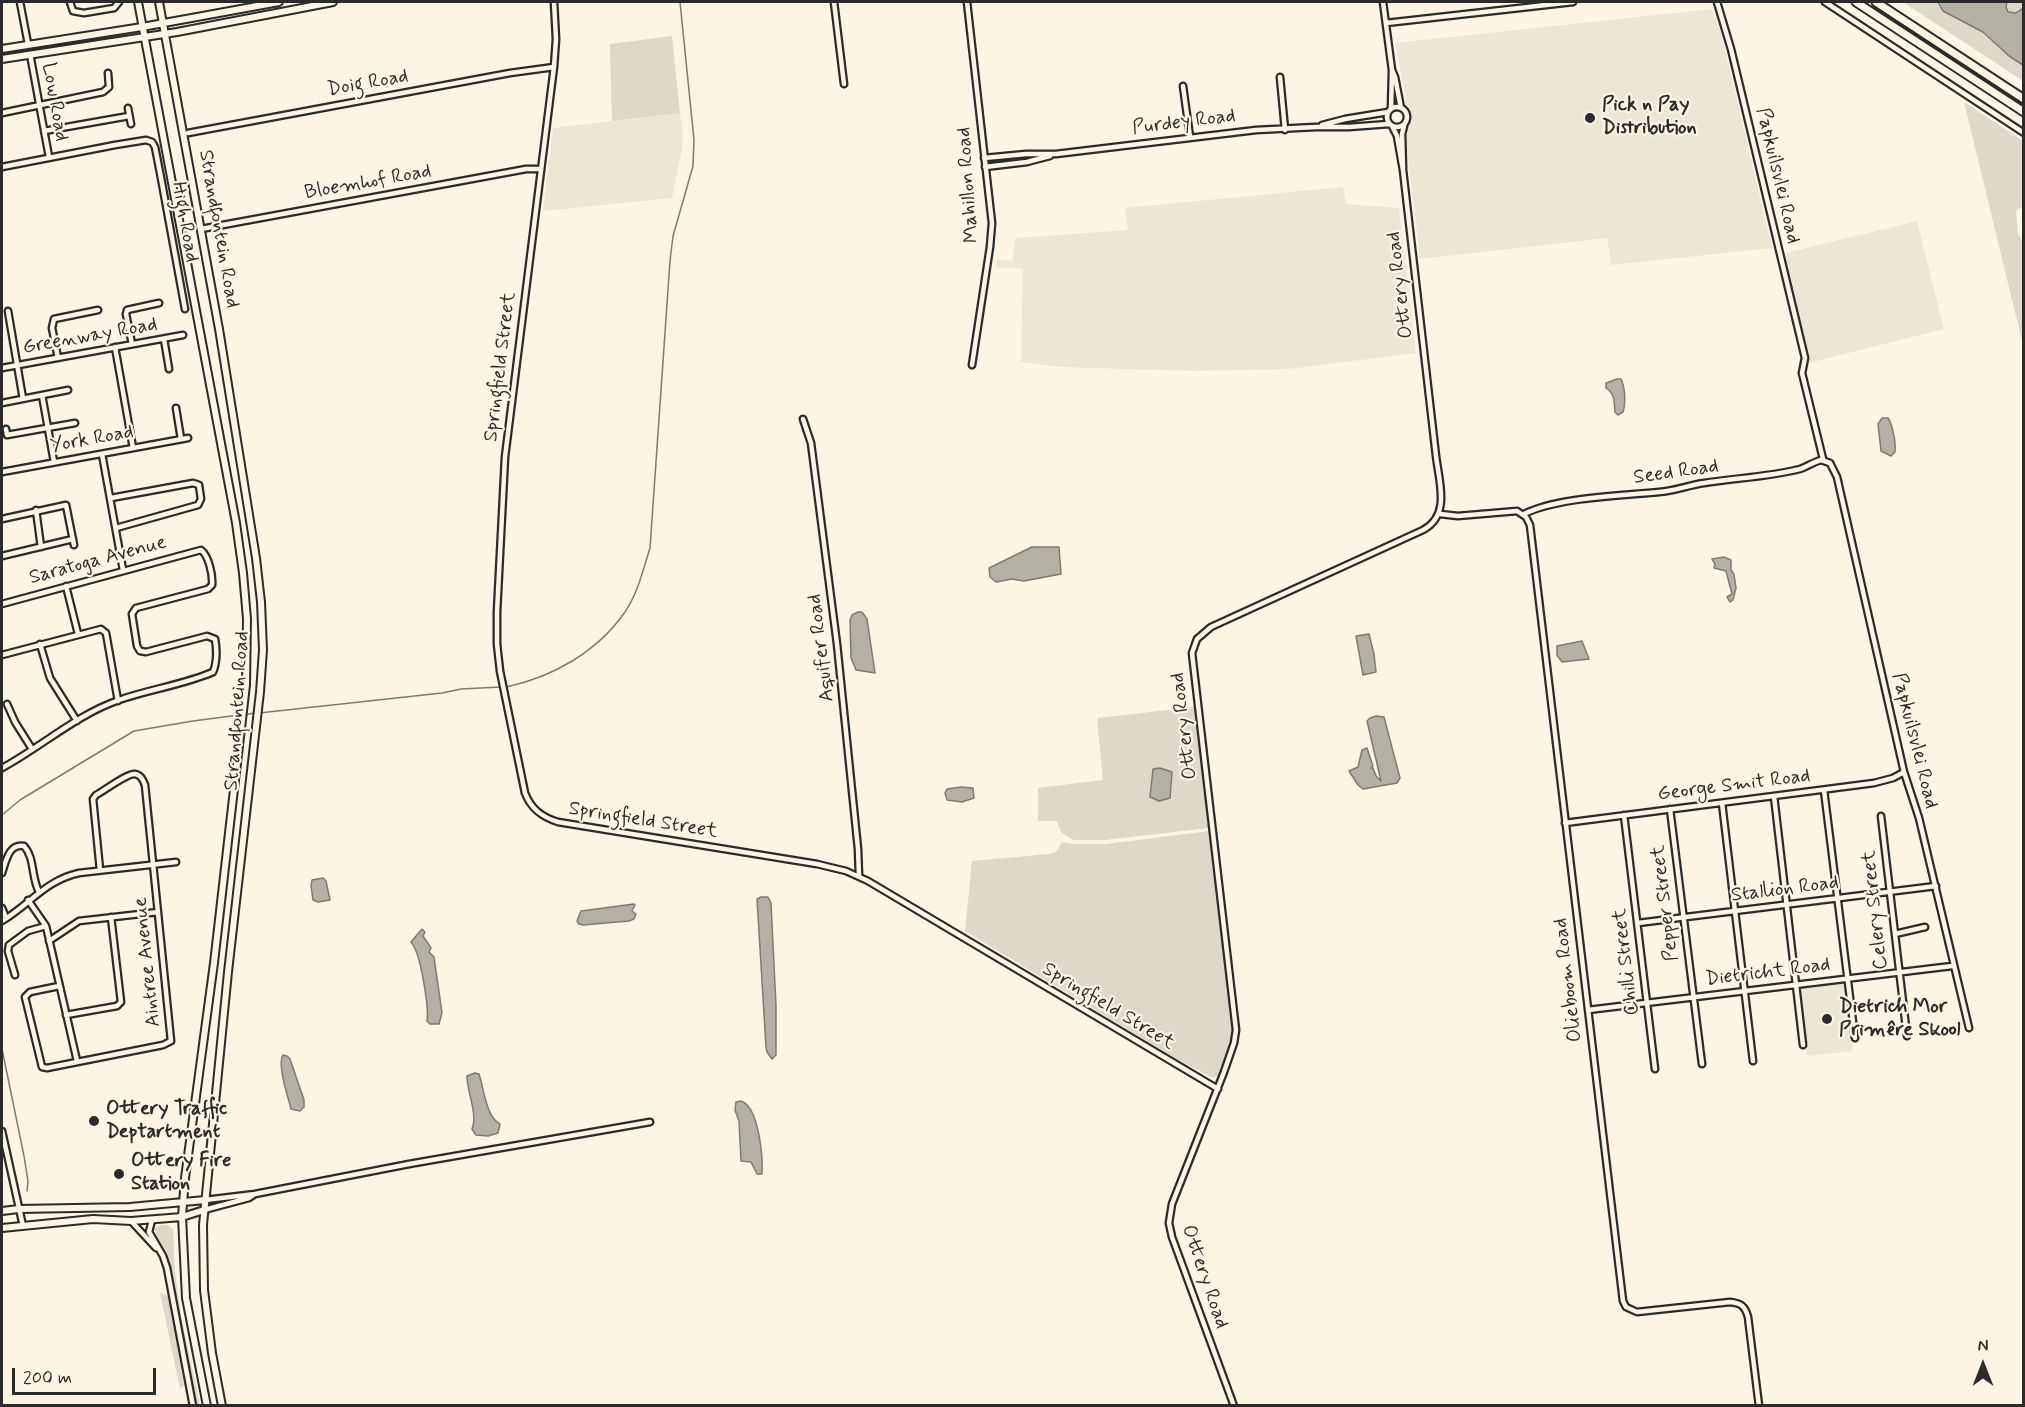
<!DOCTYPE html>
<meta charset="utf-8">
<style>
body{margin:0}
#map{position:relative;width:2025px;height:1407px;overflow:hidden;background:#fcf5e5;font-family:Mynerve,sans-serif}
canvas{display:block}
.frame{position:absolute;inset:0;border:3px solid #2b2b2b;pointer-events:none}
.north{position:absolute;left:1953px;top:1335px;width:60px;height:60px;-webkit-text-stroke:4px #fcf5e5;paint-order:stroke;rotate:0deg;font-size:16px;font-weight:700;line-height:24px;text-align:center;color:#2b2b2b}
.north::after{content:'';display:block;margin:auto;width:21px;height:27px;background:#2b2b2b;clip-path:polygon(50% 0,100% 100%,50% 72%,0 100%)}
.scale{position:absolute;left:12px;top:1368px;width:144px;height:27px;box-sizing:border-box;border:3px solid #2b2b2b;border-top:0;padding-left:8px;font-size:18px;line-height:21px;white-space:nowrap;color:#2b2b2b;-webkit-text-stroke:4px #fcf5e5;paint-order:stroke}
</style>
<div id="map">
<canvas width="2025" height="1407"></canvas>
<div class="frame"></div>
<div class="north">N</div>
<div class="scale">200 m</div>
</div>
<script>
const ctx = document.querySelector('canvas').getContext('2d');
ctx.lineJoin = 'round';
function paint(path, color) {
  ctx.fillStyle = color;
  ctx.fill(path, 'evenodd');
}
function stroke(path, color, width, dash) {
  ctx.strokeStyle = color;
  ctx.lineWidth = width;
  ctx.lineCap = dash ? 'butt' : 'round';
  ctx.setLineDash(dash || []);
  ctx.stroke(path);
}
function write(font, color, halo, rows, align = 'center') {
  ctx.font = font + ' Mynerve,sans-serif';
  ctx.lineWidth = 4.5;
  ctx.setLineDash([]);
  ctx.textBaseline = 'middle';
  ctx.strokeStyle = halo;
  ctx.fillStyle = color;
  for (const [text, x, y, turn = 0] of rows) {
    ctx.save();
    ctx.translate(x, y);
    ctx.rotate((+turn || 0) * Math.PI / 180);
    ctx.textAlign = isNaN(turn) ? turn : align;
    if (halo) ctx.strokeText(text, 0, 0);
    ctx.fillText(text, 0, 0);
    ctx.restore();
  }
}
const built = new Path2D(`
 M 1712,9 L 1721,33 L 1772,248 L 1611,265 L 1607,238 L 1420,259 L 1406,141 L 1405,93 L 1395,43 Z
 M 680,113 L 683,134 L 682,149 L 672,198 L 543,211 L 553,128 Z
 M 1343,187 L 1346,204 L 1399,208 L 1416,353 L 1288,369 L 1196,371 L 1061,367 L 1021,362 L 1023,269 L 995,267 L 997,259 L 1012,261 L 1016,238 L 1128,230 L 1125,208 Z
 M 1917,221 L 1944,329 L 1809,363 L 1782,254 Z
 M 1845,981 L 1853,1051 L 1807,1056 L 1800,988 Z`);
const green = new Path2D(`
 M 1903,2 L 2023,2 L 2023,81 Z
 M 672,36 L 680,113 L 612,121 L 610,44 Z
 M 1964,102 L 2023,141 L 2023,206 L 2016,211 L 2018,234 L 2023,242 L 2023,345 Z
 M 1195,707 L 1209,828 L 1105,840 L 1073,840 L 1061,832 L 1057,821 L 1038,821 L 1038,788 L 1103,780 L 1097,718 Z
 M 1209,831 L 1233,1017 C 1233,1038 1226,1055 1219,1075 L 1213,1078 L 1178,1060 L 965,931 L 972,861 L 1049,854 L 1056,852 L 1062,842 L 1074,844 L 1106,844 Z
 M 162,1225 L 168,1225 L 173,1229 L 175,1272 L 181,1316 L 200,1405 L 196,1405 L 167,1253 L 155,1237 L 157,1236 L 154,1228 Z
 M 160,1293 L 168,1296 L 169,1300 L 184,1386 L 180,1389 Z`);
const water = new Path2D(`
 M 1938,2 L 2007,2 L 2006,7 L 2008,12 L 2016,13 L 2023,8 L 2023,65 L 2009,56 L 1983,32 L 1943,11 Z
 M 1617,379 L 1621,379 C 1625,387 1626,402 1623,412 L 1618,415 L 1615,412 C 1614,401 1615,394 1606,388 L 1606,383 Z
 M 1882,418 L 1888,418 C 1893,426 1896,443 1895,452 L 1891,456 L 1881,451 L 1878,424 Z
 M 1032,547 L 1059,547 L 1061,574 L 1024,581 L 1012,579 L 996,582 L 990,577 L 989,568 Z
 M 1724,557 L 1731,560 L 1731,570 L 1734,574 L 1736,588 L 1733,600 L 1730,602 L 1727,597 L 1732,594 L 1726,571 L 1714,568 L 1715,564 L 1712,559 Z
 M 858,612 L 862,612 L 867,619 L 875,673 L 856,670 L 851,658 L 850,620 L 852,615 Z
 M 1369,634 L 1374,654 L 1376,672 L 1363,675 L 1356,636 Z
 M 1582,641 L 1589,659 L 1562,662 L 1557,655 L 1557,646 Z
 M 1376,716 L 1384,717 L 1400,778 L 1397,783 L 1363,789 L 1358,785 L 1349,771 L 1358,767 L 1362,750 L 1367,748 L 1373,766 L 1371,768 L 1373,768 L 1376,776 L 1381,781 L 1367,721 L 1370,718 Z
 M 1160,768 L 1172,772 L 1170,798 L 1159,801 L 1150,797 L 1153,769 Z
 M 961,787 L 973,788 L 974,798 L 962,802 L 947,800 L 945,793 L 947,789 Z
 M 323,878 L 326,881 L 330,900 L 318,902 L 313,900 L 311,886 L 312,880 Z
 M 761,897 L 768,897 L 771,903 L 776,1006 L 776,1055 L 772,1059 L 767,1052 L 766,1047 L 757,899 Z
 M 634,904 L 635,905 L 632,911 L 636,914 L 634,919 L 629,921 L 583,925 L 579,924 L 577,921 L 581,911 Z
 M 422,929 L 425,932 L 423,936 L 431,948 L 429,952 L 434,957 L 442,1013 L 439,1024 L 430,1024 L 427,1021 C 429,1008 421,953 411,942 Z
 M 283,1055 L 287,1056 L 290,1059 L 304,1100 L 304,1107 L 300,1111 L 291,1109 C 288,1096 277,1065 283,1055 Z
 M 475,1073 L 479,1074 C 484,1089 486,1117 500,1124 L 498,1133 L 488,1136 L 476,1135 L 472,1129 C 478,1113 467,1093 467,1076 Z
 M 741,1101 C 759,1107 763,1157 762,1174 L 757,1174 L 751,1162 L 741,1161 L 739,1121 L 735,1110 L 736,1102 Z`);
const stream = new Path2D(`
 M 506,687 C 553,677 597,652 625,612 C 638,593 643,570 650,548 L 670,261 L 673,236 L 693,166 L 694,140 L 680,2
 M 259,713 L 442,693 L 461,689 L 501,687
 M 244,715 L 254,713
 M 2,815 L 20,800 L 134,731 L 193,721 L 239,715
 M 2,1049 L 24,1156 L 28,1181 L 27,1191`);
const minor = new Path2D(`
 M 20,2 L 28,44
 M 70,2 L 73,11 L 84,13 L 114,8 L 119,2
 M 554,2 L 556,39 L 554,67 L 505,457 L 497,612 L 497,644 L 500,671 L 525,793 C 531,809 542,817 558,822 L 817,864 L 846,871 L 868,881 L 1218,1089
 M 834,2 L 844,84
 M 967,2 L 992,223 L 990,247 L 972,365
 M 1383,2 L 1392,70 L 1391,109
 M 1717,2 L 1731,49 L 1805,358 L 1802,373 L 1823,459
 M 1825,2 L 2024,133
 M 1386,23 L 1573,2
 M 30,54 L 49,157
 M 1392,70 L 1395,77 L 1401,108
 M 1280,77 L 1285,130
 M 1183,86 L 1190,137
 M1387 117a10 10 0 1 1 20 0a10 10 0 1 1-20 0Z
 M 128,108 L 131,124
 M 2,113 L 103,92 L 109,87 L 108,73
 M 1322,125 L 1345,119 L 1388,112
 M 44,131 L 129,116
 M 188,133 L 510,73 L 554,67
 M 984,158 L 1026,154 L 1056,154 L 1256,130 L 1316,127 L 1349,127 L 1389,124
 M 2,167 L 115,145 L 146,140 L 152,142 L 155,147 L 161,178 L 185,309
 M 985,167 L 1027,162 L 1050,156
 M 1403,168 L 1402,134 L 1404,126
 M 201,229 L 526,169 L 541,169
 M 8,311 L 23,399
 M 164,339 L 169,369
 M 132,344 L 126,314 L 127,310 L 159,303
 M 115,347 L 133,448
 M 58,358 L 52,328 L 54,319 L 98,310
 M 2,368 L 183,335
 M 42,395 L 54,462
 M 2,403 L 68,390
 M 176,408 L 181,439
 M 803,419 L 811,443 L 837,644 L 858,849 L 859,876
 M 6,429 L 7,435 L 75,423
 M 102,454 L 123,570
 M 2,472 L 188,438
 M 111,498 L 193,483 L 199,485 L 201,499 L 198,505 L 116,528
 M 36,510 L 41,547
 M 1440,514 L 1458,516 L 1517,511 L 1526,517 L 1530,525 L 1623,1301 L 1626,1307 L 1637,1312 L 1730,1302 C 1741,1303 1745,1306 1748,1317 L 1759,1406
 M 1524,514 C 1558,497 1620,496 1659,492 C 1675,491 1689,485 1704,483 C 1736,478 1768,477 1800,469 C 1807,467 1813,462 1821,460 L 1830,463 L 1837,477 L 1904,772 L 1919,818 L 1969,1028
 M 2,519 L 66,505 L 74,545
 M 2,556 L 73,539
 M 66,586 L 78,634
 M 2,604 L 201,550 C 209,556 213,576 212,585 L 208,589 L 136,608 L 132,614 L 137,646 L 140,651 L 146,652 L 207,636 L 215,639 C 217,649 217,663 213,672 C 183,685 150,689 119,700 C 76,715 41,747 2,768
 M 40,644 L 50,678 L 77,721
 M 2,655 L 101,629 L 106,633 L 118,701
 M 7,704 L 15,722 L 32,749
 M 1824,790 L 1855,1038
 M 1774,796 L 1803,1045
 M 1722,803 L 1753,1061
 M 1670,809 L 1702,1064
 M 1624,815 L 1655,1069
 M 1881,816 L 1907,1036
 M 1565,823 L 1874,783 L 1893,778 L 1904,772
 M 2,873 C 6,861 9,843 24,846 C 35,858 31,877 39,892
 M 28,900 L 46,926 L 77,1061
 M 2,908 L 6,918
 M 2,921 C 29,905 46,880 79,873 L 176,862
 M 1638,923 L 1936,886
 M 1895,934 L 1925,927
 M 49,941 L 79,921 L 158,912
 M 15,975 L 8,951 L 9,945 L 28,931 L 46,926
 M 59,986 L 30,992 L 25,997 L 42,1067 L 47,1068 L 163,1045 L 171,1041 L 145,785 C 143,780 141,775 135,774 C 127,773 104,791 96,795 L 93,799 L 100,870
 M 1588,1010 L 1952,966
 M 66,1015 L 117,1006 L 121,1002 L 111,917
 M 2,1131 L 23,1226
 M 205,1200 L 255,1194 L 409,1164 L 650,1122
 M 204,1210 L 249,1198 L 255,1194
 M 152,1220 L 149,1232 L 163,1256 L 167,1268 L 193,1406
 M 131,1221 L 156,1248
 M 1234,1406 L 1172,1237 L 1169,1223 L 1172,1204 L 1224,1072 L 1234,1043 L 1236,1030 L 1192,653 L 1197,639 L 1211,627 L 1423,530 C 1451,515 1439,482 1436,456 L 1403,170 L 1397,136 L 1392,126`);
const major = new Path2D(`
 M 138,2 L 236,523 L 243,573 L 247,619 L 246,685 L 214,963 L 185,1178 L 182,1217 L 186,1298 L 207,1406
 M 159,2 L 219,329 L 256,558 L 261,602 L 263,650 L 260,692 L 228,972 L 203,1225 L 204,1290 L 212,1353 L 222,1406
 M 2,49 L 142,27 L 279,2
 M 2,59 L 177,32 L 333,2
 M 2,1211 L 19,1209 L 130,1207 L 205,1200
 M 2,1228 L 93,1219 L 131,1221 L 182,1217 L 204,1210`);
const highway = new Path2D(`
 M 1856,2 L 2024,112
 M 1876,2 L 2024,99`);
const markers = [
 [1590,118,6,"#2b2b2b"],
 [1827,1019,6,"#2b2b2b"],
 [94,1121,6,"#2b2b2b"],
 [119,1174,6,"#2b2b2b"]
];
const streetNames = [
 ["Doig Road",368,84,-10],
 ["Low Road",54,102,80],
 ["Purdey Road",1184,123,-7],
 ["Papkuilsvlei Road",1777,176,77],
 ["Bloemhof Road",368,183,-10],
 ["Mahillon Road",969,185,-94],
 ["High Road",184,222,80],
 ["Strandfontein Road",218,229,80],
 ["Ottery Road",1401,285,-97],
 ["Greenway Road",90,337,-10],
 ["Springfield Street",501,367,-83],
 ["York Road",92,440,-10],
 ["Seed Road",1676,473,-8],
 ["Saratoga Avenue",98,561,-15],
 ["Aquifer Road",822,648,-97],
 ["Strandfontein Road",238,711,-86],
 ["Ottery Road",1185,726,-97],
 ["Papkuilsvlei Road",1914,741,76],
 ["George Smit Road",1734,786,-7],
 ["Springfield Street",643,821,9],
 ["Stallion Road",1785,890,-7],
 ["Pepper Street",1666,903,-97],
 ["Celery Street",1876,910,-96],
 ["Aintree Avenue",148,962,-96],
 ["Chilli Street",1627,962,-97],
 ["Dietricht Road",1768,973,-7],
 ["Olieboom Road",1569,980,-97],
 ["Springfield Street",1108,1007,31],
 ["Ottery Road",1204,1277,71]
];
const poiNames = [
 ["Pick n Pay",1602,106],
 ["Distribution",1602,129],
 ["Dietrich Mor",1839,1008],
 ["Primêre Skool",1839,1031],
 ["Ottery Traffic",106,1110],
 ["Deptartment",106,1133],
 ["Ottery Fire",131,1162],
 ["Station",131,1185]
];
paint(built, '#ece6d7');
paint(green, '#ded8ca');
paint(water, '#b4b0a5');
stroke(water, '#7d7b74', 1.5);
stroke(stream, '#7d7b74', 1.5);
stroke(minor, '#2b2b2b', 9);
stroke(major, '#2b2b2b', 10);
stroke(highway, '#2b2b2b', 11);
stroke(minor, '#fcf5e5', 4.5);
stroke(major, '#fcf5e5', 6);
stroke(highway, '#fcf5e5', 7);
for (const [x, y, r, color] of markers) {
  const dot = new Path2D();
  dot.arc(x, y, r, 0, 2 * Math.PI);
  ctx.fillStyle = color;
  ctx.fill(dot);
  stroke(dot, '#fcf5e5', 2);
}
write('20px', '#2b2b2b', '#fcf5e5', streetNames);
write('bold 20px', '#2b2b2b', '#fcf5e5', poiNames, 'left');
</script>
